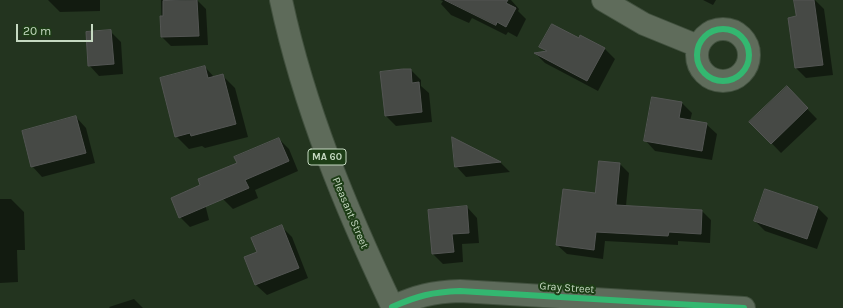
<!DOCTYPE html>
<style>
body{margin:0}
#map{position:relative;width:843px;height:308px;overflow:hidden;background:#23341f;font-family:Karla,sans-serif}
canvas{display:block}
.scale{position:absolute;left:16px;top:24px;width:77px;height:18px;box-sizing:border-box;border:2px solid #c5d8c1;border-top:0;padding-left:5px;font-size:12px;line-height:14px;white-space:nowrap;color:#c5d8c1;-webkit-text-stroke:3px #1d3d16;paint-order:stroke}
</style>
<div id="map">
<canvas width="843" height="308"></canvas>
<div class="scale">20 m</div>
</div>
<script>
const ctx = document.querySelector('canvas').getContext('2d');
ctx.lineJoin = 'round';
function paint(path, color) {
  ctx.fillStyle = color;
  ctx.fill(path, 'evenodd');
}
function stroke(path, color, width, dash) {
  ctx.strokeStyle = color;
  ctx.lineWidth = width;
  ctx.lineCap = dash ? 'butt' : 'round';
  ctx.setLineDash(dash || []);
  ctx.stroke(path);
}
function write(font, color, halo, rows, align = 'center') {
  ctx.font = font + ' Karla,sans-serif';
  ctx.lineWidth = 4;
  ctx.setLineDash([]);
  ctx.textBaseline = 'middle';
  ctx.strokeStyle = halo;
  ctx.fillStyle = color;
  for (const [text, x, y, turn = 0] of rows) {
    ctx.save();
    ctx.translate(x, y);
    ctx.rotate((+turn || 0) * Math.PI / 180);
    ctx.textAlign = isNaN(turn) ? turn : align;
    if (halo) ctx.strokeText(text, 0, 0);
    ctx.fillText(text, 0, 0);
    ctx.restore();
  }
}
const shadow = new Path2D(`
 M 48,0 L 100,0 L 100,11 L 60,12 Z
 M 161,0 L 197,0 L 206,9 L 208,45 L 171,46 L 162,37 Z
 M 440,0 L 511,0 L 519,9 L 518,11 L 526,19 L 517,37 L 508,32 L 506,35 L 472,18 L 469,23 L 451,15 L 441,4 L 443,1 Z
 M 703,0 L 716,0 L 713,5 Z
 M 802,0 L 815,0 L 824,9 L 833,75 L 806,78 L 796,68 L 789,18 L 797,17 Z
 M 111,32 L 121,42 L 123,74 L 99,76 L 89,65 Z
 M 581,36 L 605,49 L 615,59 L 598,91 L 545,63 L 536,54 L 546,52 L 540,47 L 579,40 Z
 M 205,67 L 214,77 L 222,75 L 235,88 L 248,137 L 205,148 L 202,146 L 189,149 L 176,136 Z
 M 411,70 L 421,80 L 421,86 L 429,93 L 432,122 L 396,126 L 386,116 Z
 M 787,88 L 817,119 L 781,153 L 751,122 Z
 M 682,103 L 692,113 L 690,121 L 706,124 L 717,134 L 712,160 L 655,151 L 645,140 Z
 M 76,117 L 86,128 L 95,163 L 42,177 L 32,166 Z
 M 453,138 L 501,163 L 510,172 L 466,177 L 456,166 Z
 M 279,139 L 289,149 L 298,171 L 255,190 L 258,198 L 233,209 L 223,199 L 238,163 Z
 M 620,164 L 629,173 L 626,206 L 702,211 L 711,220 L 710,243 L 678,241 L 678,245 L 605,241 L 603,259 L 567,254 L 557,245 Z
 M 0,199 L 11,199 L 24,212 L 25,250 L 17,250 L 18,282 L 0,283 Z
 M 204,200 L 209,220 L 190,227 L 180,217 Z
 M 467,207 L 477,218 L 479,243 L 462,244 L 463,262 L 443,264 L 433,254 Z
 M 818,208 L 828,218 L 817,249 L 765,231 L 755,221 Z
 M 282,227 L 292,237 L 308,278 L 267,295 L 256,285 L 246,257 L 258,252 Z
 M 134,299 L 143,308 L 110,308 L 109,307 Z`);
const building = new Path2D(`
 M 197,0 L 199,36 L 161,37 L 160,16 L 163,16 L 163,1 Z
 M 445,0 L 508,0 L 506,3 L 516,8 L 506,27 L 497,22 L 496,25 Z
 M 794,0 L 814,0 L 823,65 L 795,68 L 788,18 L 796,16 Z
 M 552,24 L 579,38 L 580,35 L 605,48 L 587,81 L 534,53 L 547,51 L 539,47 Z
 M 111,30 L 114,64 L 88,66 L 86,32 Z
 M 205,66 L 208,78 L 223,74 L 236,124 L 191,136 L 190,133 L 175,137 L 160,78 Z
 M 403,69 L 411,69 L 412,83 L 419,82 L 422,112 L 385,116 L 380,72 Z
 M 787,86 L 808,108 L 771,144 L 749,122 Z
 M 652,97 L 682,102 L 679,118 L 707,123 L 702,151 L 644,141 Z
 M 76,116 L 86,153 L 31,167 L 22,131 Z
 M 452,137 L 501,162 L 455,167 Z
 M 279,138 L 289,161 L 245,180 L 249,188 L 179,218 L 171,198 L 200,185 L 198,179 L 237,163 L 234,157 Z
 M 599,161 L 620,163 L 616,205 L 702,210 L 701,234 L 669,232 L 668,236 L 596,232 L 594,250 L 556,245 L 563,189 L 595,193 Z
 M 765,189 L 818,207 L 807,239 L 754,221 Z
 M 467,206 L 469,233 L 452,234 L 454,252 L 432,254 L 428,210 Z
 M 282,225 L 299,268 L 255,285 L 244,257 L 257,252 L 251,238 Z`);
const street = new Path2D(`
 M 603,0 L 644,24 L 698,46
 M697 55a26 26 0 1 1 52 0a26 26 0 1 1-52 0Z`);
const secondary = new Path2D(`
 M 392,307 C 417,296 432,292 460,291 L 744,308`);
const primary = new Path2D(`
 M 281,0 C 304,108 346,209 393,308`);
const cycleway = new Path2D(`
 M697 55a26 26 0 1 1 52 0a26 26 0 1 1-52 0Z
 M 392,307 C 417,296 432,292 460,291 L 744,308`);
const shields = [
 [327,157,38]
];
const shieldNames = [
 ["MA 60",327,157]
];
const streetNames = [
 ["Pleasant Street",350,213,67],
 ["Gray Street",567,288,4]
];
paint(shadow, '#0007');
paint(building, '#464945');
stroke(building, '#535553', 1);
stroke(street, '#41503e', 24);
stroke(secondary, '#41503e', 24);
stroke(primary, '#41503e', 24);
stroke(street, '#5f6c5b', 22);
stroke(secondary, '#5e6b5b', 22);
stroke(primary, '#5e6b5a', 22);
stroke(cycleway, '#33b770', 6);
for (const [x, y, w] of shields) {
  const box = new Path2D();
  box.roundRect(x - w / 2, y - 8, w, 16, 3);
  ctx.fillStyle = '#1d3d16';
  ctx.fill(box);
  stroke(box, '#c5d8c1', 1);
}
write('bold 10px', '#c5d8c1', null, shieldNames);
write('11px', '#c5d8c1', '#1d3d16', streetNames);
</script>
